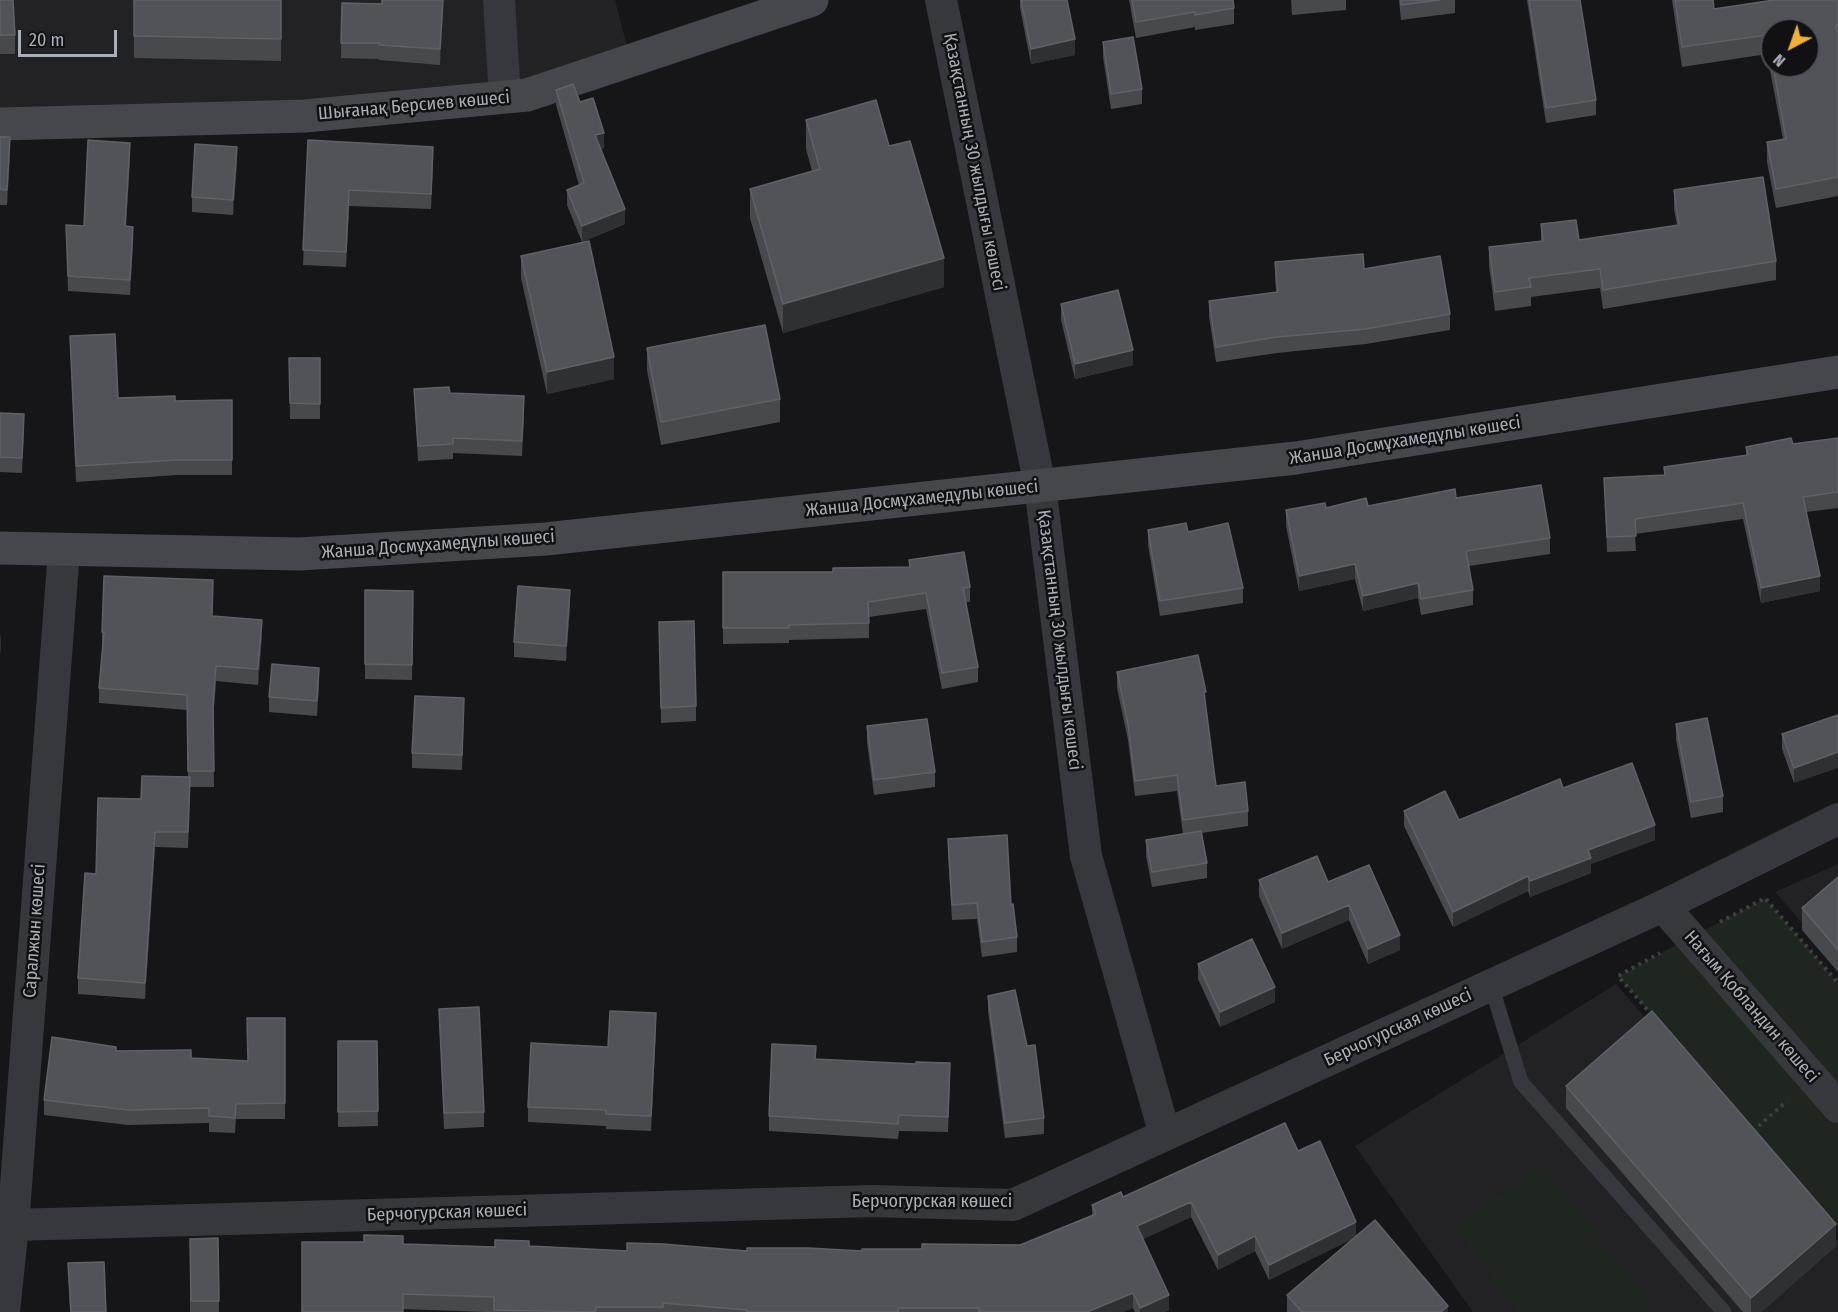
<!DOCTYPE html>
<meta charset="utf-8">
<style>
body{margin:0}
#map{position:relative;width:1838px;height:1312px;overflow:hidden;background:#161618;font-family:"Fira Sans Condensed",sans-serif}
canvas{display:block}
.north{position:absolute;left:1760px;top:18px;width:60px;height:60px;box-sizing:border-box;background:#111113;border:2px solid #4d4f55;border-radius:50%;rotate:221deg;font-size:16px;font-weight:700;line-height:24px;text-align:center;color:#a8adb8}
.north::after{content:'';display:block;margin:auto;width:21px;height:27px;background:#f2b134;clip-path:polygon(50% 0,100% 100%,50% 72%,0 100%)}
.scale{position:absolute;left:18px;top:30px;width:99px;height:27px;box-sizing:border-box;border:3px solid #a8adb8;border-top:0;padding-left:8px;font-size:18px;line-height:21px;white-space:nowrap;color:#a8adb8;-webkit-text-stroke:4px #111113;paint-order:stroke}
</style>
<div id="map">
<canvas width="1838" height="1312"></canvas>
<div class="north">N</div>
<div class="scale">20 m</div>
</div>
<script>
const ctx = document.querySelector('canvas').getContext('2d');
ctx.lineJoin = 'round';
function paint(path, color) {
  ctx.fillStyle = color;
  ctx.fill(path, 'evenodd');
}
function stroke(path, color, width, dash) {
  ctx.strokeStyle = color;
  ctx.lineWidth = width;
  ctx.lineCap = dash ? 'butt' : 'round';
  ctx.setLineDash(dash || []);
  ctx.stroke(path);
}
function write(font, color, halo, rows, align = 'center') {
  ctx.font = font + ' "Fira Sans Condensed",sans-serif';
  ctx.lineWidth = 5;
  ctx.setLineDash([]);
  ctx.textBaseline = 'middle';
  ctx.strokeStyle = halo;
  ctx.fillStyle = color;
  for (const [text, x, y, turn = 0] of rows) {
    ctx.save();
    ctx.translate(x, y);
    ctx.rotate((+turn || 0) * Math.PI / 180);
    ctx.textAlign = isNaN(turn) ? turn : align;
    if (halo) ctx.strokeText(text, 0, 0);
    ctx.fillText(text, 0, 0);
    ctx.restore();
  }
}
const built = new Path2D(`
 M 0,0 L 615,0 L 631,62 L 505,97 L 0,124 Z
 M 1838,864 L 1838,964 L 1775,892 Z
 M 1616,984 L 1838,1241 L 1838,1312 L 1473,1312 L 1355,1146 Z`);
const green = new Path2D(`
 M 1765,898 L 1838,983 L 1838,1228 L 1618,976 Z
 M 1542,1163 L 1655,1312 L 1518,1312 L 1455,1228 Z`);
const path = new Path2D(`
 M 1720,922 L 1765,898 L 1838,983
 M 1652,1015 L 1618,976 L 1660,953
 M 1753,1131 L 1787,1101`);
const lane = new Path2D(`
 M 1491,985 L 1521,1082 L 1724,1312`);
const street = new Path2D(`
 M 499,0 L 505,97
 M 941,0 L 1040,486 L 1086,856 L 1165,1135
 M 1663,906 L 1838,1107
 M 13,1225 L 873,1201 L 1013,1205 L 1663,906 L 1838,819
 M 4,1312 L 13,1225 L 64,550`);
const secondary = new Path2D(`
 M 0,124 L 305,116 L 527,95 L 812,0
 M 0,548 L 299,554 L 546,539 L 1296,458 L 1838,372`);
const wall = new Path2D(`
 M 0,0 L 15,35 L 15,54 L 0,54 Z
 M 281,0 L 281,61 L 134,58 L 134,36 Z
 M 1020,0 L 1067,0 L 1075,55 L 1031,64 L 1020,8 Z
 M 1129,0 L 1233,0 L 1234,8 L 1234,24 L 1195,30 L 1195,27 L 1136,38 Z
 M 1291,0 L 1346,0 L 1346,10 L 1292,15 Z
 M 1399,0 L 1455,0 L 1455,13 L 1401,20 Z
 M 1527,0 L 1580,0 L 1596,100 L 1596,115 L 1546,123 Z
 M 1672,0 L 1713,0 L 1714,9 L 1838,0 L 1838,196 L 1776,208 L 1767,162 L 1767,142 L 1783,139 L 1767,54 L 1682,67 ZM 1772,30 L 1808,66 L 1772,66 Z
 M 342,3 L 443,12 L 440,65 L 379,60 L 379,59 L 341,58 Z
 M 1103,42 L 1142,89 L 1142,104 L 1111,109 L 1103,57 Z
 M 556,90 L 580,102 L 604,148 L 600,149 L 625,224 L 582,242 L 567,205 L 567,190 L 579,185 L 556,105 Z
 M 806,120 L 889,146 L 944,287 L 783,333 L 750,218 L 750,189 L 812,171 L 806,149 Z
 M 0,137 L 10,153 L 7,205 L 0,205 Z
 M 308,140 L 433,162 L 431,209 L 349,206 L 346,267 L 303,265 Z
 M 130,159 L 126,226 L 133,242 L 130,295 L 68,291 L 66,225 L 84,226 Z
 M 237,162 L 233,215 L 192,212 L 192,197 Z
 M 1674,190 L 1776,261 L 1776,280 L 1603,309 L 1600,288 L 1531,297 L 1531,306 L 1495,311 L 1489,266 L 1489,247 L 1541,241 L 1541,224 L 1579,240 L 1677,225 L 1674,209 Z
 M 521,256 L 614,379 L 547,394 L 521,278 Z
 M 1275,262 L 1364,269 L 1450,314 L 1450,330 L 1366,344 L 1277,353 L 1216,362 L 1209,317 L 1209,301 L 1276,292 L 1275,278 Z
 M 1061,304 L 1133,365 L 1075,379 L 1061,320 Z
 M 70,336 L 118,398 L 175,401 L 232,400 L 232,475 L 177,475 L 76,482 Z
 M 647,348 L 780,399 L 780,422 L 661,445 L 647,370 Z
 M 289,358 L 320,358 L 320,419 L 290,419 Z
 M 414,389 L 450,393 L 524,411 L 522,456 L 453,453 L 453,459 L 418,461 Z
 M 0,413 L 24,430 L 22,473 L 0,472 Z
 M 1838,438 L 1838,508 L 1806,512 L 1820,591 L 1761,603 L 1743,519 L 1635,534 L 1636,551 L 1607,552 L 1604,478 L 1664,475 L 1664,467 L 1746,456 L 1746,447 L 1793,444 Z
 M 1456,498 L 1550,538 L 1550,554 L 1469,566 L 1473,590 L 1473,605 L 1421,615 L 1418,598 L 1363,611 L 1355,579 L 1299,591 L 1286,526 L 1286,510 L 1368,506 Z
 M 1148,530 L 1188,532 L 1243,588 L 1243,603 L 1160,616 L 1148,545 Z
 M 909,560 L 970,587 L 970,602 L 966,602 L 978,667 L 978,682 L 942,689 L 926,609 L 869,617 L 869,638 L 789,640 L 789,643 L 723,644 L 723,572 L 833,572 L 909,567 Z
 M 365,590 L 413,591 L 412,680 L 365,679 Z
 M 213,595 L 212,616 L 262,635 L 258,685 L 216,681 L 213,721 L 214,787 L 190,787 L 188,848 L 155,847 L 145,999 L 78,994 L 78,978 L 96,874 L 141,799 L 188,777 L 187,710 L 99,703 L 99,688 L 103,647 L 102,647 L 102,632 Z
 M 570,606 L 566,661 L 514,657 L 514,642 Z
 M 659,622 L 696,706 L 696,721 L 661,723 Z
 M 1117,672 L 1206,707 L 1216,786 L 1248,811 L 1248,826 L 1202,833 L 1207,863 L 1207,878 L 1152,887 L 1146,856 L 1146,840 L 1183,834 L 1177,791 L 1135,796 L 1128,740 L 1117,688 Z
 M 319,684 L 317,716 L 269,712 L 269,697 Z
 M 464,713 L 462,770 L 412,768 L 412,753 Z
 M 1838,715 L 1794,783 L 1782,749 L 1782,734 Z
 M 1676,724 L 1723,796 L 1723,812 L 1691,818 L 1676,740 Z
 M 867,726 L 935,772 L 935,787 L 874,795 L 867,742 Z
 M 1563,788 L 1655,840 L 1591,864 L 1591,873 L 1530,897 L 1528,891 L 1453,927 L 1404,826 L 1404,811 L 1459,820 Z
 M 948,839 L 1011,905 L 1017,937 L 1017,952 L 982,957 L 977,919 L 952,920 L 948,855 Z
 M 1838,877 L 1838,972 L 1802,930 L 1802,908 Z
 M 1259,880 L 1328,882 L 1400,950 L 1368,964 L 1349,920 L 1282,949 L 1259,896 Z
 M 1198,964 L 1275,1002 L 1220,1027 L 1198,979 Z
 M 988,996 L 1044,1118 L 1044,1134 L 1005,1138 L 988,1011 Z
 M 439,1009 L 484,1112 L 484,1127 L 444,1129 Z
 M 285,1018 L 285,1119 L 236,1119 L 235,1133 L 209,1132 L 209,1123 L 128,1125 L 44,1115 L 44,1100 L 116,1051 L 191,1058 L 247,1061 Z
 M 656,1028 L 651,1131 L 606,1129 L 606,1126 L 528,1122 L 528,1107 L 608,1047 Z
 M 338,1041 L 377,1041 L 378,1126 L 338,1127 Z
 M 816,1059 L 950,1078 L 948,1132 L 899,1131 L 898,1139 L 769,1131 L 769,1116 Z
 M 1566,1086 L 1836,1246 L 1761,1312 L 1743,1312 L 1566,1108 Z
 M 1298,1151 L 1356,1236 L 1448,1312 L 1287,1312 L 1287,1295 L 1354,1238 L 1269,1280 L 1255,1251 L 1218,1270 L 1191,1217 L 1143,1239 L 1169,1310 L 1165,1312 L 1135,1312 L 1133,1308 L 1123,1312 L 485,1312 L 403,1309 L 403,1244 L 495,1247 L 529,1246 L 627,1251 L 862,1251 L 1020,1245 L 1092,1215 L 1092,1205 Z
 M 218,1238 L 219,1312 L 190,1312 L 190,1239 Z
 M 68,1263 L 106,1312 L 70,1312 Z`);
const shadedWall = new Path2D(`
 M 443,0 L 443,12 L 440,65 L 440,49 Z
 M 1075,39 L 1075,55 L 1031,64 L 1031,49 Z
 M 604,133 L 604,148 L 595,151 L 595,135 Z
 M 10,137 L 10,153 L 7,205 L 7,190 Z
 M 130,143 L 130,159 L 125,242 L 125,226 Z
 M 237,147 L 237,162 L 233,215 L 233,200 Z
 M 433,147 L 433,162 L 431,209 L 431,194 Z
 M 349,190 L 349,206 L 346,267 L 346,252 Z
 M 625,209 L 625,224 L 582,242 L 582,226 Z
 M 133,227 L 133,242 L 130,295 L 130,280 Z
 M 944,258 L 944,287 L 783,333 L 783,304 Z
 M 1133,350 L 1133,365 L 1075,379 L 1075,364 Z
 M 614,357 L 614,379 L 547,394 L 547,372 Z
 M 24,414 L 24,430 L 22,473 L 22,458 Z
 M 1355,564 L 1355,579 L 1299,591 L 1299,576 Z
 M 1820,576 L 1820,591 L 1761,603 L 1761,588 Z
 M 1418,583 L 1418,598 L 1363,611 L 1363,596 Z
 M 570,590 L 570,606 L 566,661 L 566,646 Z
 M 262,620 L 262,635 L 258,685 L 258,669 Z
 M 1,633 L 1,648 L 0,655 L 0,640 Z
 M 216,666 L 216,681 L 213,723 L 213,707 Z
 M 319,668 L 319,684 L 317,716 L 317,701 Z
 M 1838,752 L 1838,768 L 1794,783 L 1794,768 Z
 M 1655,825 L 1655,840 L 1591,864 L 1591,873 L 1530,897 L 1530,881 L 1588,850 Z
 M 155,832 L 155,847 L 145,999 L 145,983 Z
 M 1528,876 L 1528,891 L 1453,927 L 1453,912 Z
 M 1349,905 L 1349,920 L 1282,949 L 1282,933 Z
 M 1400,935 L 1400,950 L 1368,964 L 1368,949 Z
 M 1275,987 L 1275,1002 L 1220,1027 L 1220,1012 Z
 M 656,1013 L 656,1028 L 651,1131 L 651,1116 Z
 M 1191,1202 L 1191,1217 L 1137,1242 L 1137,1226 Z
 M 1356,1222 L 1356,1237 L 1269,1280 L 1269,1265 Z
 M 1836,1224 L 1836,1246 L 1761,1312 L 1751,1312 L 1751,1298 Z
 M 1255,1236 L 1255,1251 L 1218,1270 L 1218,1255 Z
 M 1133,1293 L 1133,1308 L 1123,1312 L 1087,1312 Z
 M 1169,1295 L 1169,1310 L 1165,1312 L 1140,1312 L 1140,1308 Z
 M 1448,1306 L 1448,1312 L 1441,1312 Z`);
const building = new Path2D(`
 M 0,0 L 13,0 L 15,35 L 0,35 Z
 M 134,0 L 281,0 L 281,39 L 134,36 Z
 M 382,0 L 443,0 L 440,49 L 379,45 L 380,43 L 341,43 L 342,3 L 382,4 Z
 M 1021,0 L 1067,0 L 1075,39 L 1031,49 Z
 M 1132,0 L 1233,0 L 1234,8 L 1195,15 L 1195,12 L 1136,22 Z
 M 1401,0 L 1440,0 L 1401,5 Z
 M 1529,0 L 1580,0 L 1596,100 L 1546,108 Z
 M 1675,0 L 1713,0 L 1714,9 L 1774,0 L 1838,0 L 1838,25 L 1836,25 L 1838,34 L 1838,177 L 1776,189 L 1767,142 L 1786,139 L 1773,66 L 1808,66 L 1808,30 L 1772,30 L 1772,60 L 1767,35 L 1682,47 Z
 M 1133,37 L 1142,89 L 1111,94 L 1103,42 Z
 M 573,84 L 580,102 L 593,98 L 604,133 L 595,135 L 625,209 L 582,226 L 567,190 L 584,183 L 556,90 Z
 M 876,100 L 889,146 L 910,141 L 944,258 L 783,304 L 750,189 L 820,169 L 806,120 Z
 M 0,137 L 10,137 L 7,190 L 0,189 Z
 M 88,140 L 130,143 L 125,226 L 133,227 L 130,280 L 68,276 L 66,225 L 84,226 Z
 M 308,140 L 433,147 L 431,194 L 349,190 L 346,252 L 303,250 Z
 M 195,144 L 237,147 L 233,200 L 192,197 Z
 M 1763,177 L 1776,261 L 1603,290 L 1600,269 L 1529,278 L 1531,287 L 1495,292 L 1489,247 L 1543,241 L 1541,224 L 1576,220 L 1579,240 L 1679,225 L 1674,190 Z
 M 589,241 L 614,357 L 547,372 L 521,256 Z
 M 1363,254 L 1364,269 L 1440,256 L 1450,314 L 1366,329 L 1277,337 L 1216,347 L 1209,301 L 1278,292 L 1275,262 Z
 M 1118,290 L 1133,350 L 1075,364 L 1061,304 Z
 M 765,325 L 780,399 L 661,422 L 647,348 Z
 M 115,334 L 118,398 L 175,396 L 175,401 L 232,400 L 232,460 L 177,460 L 76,466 L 70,336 Z
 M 289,358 L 320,358 L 320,404 L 290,403 Z
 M 449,387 L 450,393 L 524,396 L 522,441 L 453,438 L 453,444 L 418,446 L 414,389 Z
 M 0,413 L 24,414 L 22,458 L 0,457 Z
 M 1791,438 L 1793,444 L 1838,438 L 1838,492 L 1803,497 L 1820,576 L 1761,588 L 1743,503 L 1635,519 L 1636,536 L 1607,537 L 1604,478 L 1665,475 L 1664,467 L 1748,455 L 1746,447 Z
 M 1541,485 L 1550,538 L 1466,551 L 1473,590 L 1421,599 L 1418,583 L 1363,596 L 1355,564 L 1299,576 L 1286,510 L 1325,503 L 1326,508 L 1366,498 L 1368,506 L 1455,489 L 1456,498 Z
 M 1186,523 L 1188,532 L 1228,523 L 1243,588 L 1160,601 L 1148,530 Z
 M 964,552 L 970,587 L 963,588 L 978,667 L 942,673 L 926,593 L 868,602 L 869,623 L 789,625 L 789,628 L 723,628 L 723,572 L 833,572 L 833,568 L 910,567 L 909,560 Z
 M 104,576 L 213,580 L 212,616 L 262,620 L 258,669 L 216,666 L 213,707 L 214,771 L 188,771 L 187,695 L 99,688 L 104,632 L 102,632 Z
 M 518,586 L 570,590 L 566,646 L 514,642 Z
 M 365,590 L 413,591 L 412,665 L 365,664 Z
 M 694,621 L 696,706 L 661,708 L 659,622 Z
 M 1198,655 L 1206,692 L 1204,692 L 1216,786 L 1245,782 L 1248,811 L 1183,820 L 1177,775 L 1135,781 L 1128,724 L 1117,672 Z
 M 272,664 L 319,668 L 317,701 L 269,697 Z
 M 415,696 L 464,698 L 462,755 L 412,753 Z
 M 1838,715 L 1838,752 L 1794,768 L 1782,734 Z
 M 1707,718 L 1723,796 L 1691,802 L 1676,724 Z
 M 927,719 L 935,772 L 874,780 L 867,726 Z
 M 1632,763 L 1655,825 L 1588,850 L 1591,858 L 1530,881 L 1528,876 L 1453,912 L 1404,811 L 1445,791 L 1459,820 L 1560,779 L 1563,788 Z
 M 142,776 L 190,777 L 188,832 L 155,832 L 145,983 L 78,978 L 85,873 L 96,874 L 98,798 L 141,799 Z
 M 1201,831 L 1207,863 L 1152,872 L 1146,840 Z
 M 1007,835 L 1011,905 L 1013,904 L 1017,937 L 982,942 L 977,903 L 952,905 L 948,839 Z
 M 1317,856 L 1328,882 L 1369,865 L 1400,935 L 1368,949 L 1349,905 L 1282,933 L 1259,880 Z
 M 1838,877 L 1838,950 L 1802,908 Z
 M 1252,939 L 1275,987 L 1220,1012 L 1198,964 Z
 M 1015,990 L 1027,1046 L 1035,1045 L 1044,1118 L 1005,1123 L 988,996 Z
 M 479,1007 L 484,1112 L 444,1113 L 439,1009 Z
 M 610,1011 L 656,1013 L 651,1116 L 606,1114 L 606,1110 L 528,1107 L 531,1043 L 608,1047 Z
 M 1652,1011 L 1836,1224 L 1751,1298 L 1566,1086 Z
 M 247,1018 L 285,1018 L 285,1103 L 236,1104 L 235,1118 L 209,1116 L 209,1108 L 128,1110 L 44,1100 L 52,1037 L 116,1047 L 116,1051 L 191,1050 L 191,1058 L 248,1061 Z
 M 338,1041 L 377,1041 L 378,1111 L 338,1112 Z
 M 772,1044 L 816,1046 L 815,1059 L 916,1064 L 916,1062 L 950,1063 L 948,1117 L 899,1115 L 898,1124 L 769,1116 Z
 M 1285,1123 L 1298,1151 L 1320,1141 L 1356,1222 L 1269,1265 L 1255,1236 L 1218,1255 L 1191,1202 L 1137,1226 L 1169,1295 L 1140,1308 L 1133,1293 L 1087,1312 L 979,1312 L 979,1308 L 898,1308 L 898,1312 L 747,1312 L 747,1310 L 663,1303 L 663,1307 L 596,1307 L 595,1312 L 494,1310 L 494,1297 L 403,1294 L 403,1312 L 302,1312 L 302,1242 L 364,1242 L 364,1235 L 403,1236 L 403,1244 L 495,1247 L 495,1240 L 529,1241 L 529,1246 L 627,1251 L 627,1243 L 663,1244 L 747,1251 L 747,1248 L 808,1248 L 862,1251 L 862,1249 L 922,1249 L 922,1244 L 1020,1245 L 1096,1214 L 1092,1205 L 1121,1192 L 1123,1197 Z
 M 1375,1220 L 1448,1306 L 1441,1312 L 1302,1312 L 1287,1295 Z
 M 218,1238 L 219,1301 L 191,1301 L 190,1239 Z
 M 104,1262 L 106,1312 L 71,1312 L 68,1263 Z`);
const streetNames = [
 ["Шығанақ Берсиев көшесі",414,106,-5],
 ["Қазақстанның 30 жылдығы көшесі",974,162,79],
 ["Жанша Досмұхамедұлы көшесі",1405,441,-9],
 ["Жанша Досмұхамедұлы көшесі",922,499,-6],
 ["Жанша Досмұхамедұлы көшесі",438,545,-4],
 ["Қазақстанның 30 жылдығы көшесі",1059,640,83],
 ["Саралжын көшесі",35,931,-86],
 ["Нағым Қобландин көшесі",1751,1007,49],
 ["Берчогурская көшесі",1398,1028,-25],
 ["Берчогурская көшесі",932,1202],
 ["Берчогурская көшесі",447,1213,-2]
];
paint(built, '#222225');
paint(green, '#1e261f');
stroke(path, '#3d3f44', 4, [3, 4.5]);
stroke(lane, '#37383d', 15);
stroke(street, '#37383d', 32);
stroke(secondary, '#45474d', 33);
paint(wall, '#47494d');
paint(shadedWall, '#2f3033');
paint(building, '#525359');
stroke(building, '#5f6168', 1.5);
write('18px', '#a8adb8', '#111113', streetNames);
</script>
